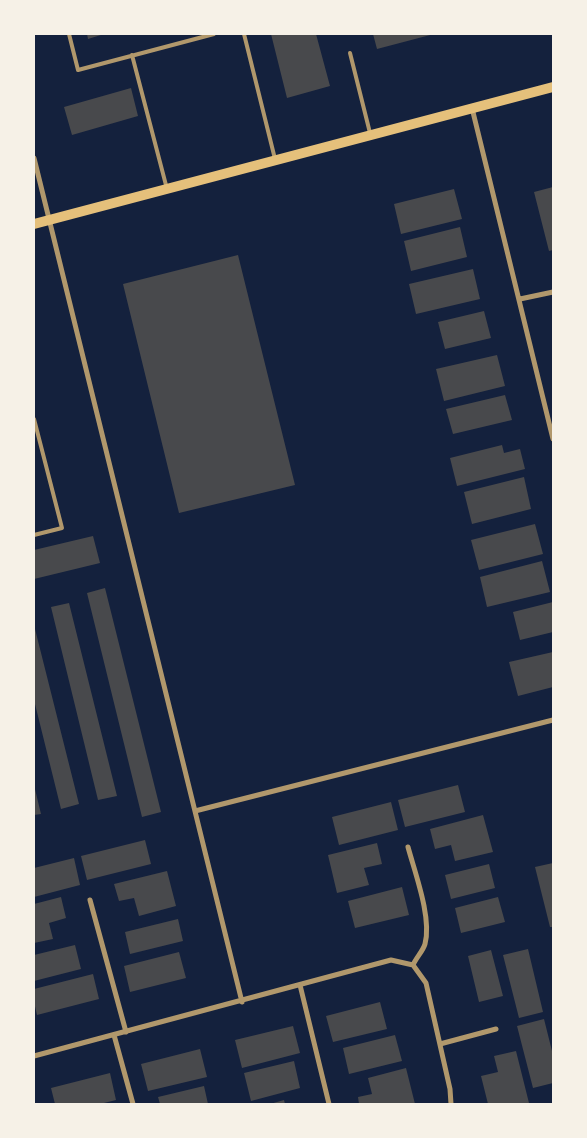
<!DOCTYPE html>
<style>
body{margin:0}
#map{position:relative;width:587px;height:1138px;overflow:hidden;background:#14213d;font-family:Barlow,sans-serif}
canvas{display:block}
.frame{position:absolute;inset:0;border:35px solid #f6f1e7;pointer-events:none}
</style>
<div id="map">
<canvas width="587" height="1138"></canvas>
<div class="frame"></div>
</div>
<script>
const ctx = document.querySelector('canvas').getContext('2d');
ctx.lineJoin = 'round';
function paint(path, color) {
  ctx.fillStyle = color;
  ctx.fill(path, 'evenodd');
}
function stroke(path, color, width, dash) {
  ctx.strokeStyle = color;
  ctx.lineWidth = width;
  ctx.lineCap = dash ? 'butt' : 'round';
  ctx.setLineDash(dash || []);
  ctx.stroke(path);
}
const building = new Path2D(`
 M 87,34 L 104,34 L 88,39 Z
 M 271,34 L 316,34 L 330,86 L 287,98 Z
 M 373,34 L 434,34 L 377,49 Z
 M 131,88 L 138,116 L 72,135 L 64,107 Z
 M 553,187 L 553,250 L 549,251 L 534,192 Z
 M 454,189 L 462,219 L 401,234 L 394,204 Z
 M 460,227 L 467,257 L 411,271 L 404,241 Z
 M 238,255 L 295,485 L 179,513 L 123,284 Z
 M 473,269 L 480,299 L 416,314 L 409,284 Z
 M 484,311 L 491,338 L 445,349 L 438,322 Z
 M 497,355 L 505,386 L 444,401 L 436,369 Z
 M 505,395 L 512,420 L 453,434 L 446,409 Z
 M 502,445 L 504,453 L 520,449 L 525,469 L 457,486 L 450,458 Z
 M 524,477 L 531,509 L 472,524 L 464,492 Z
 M 535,524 L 543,554 L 479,570 L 471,540 Z
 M 93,536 L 100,563 L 34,579 L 34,550 Z
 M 542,561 L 550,592 L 487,607 L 480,577 Z
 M 105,588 L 161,812 L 142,817 L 87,593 Z
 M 553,602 L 553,632 L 520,640 L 513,612 Z
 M 69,603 L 117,796 L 98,800 L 51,607 Z
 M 34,625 L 79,804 L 61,809 L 34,700 Z
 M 553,652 L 553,687 L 518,696 L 509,662 Z
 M 34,785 L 41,814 L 34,815 Z
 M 458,785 L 465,812 L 405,827 L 398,800 Z
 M 391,802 L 398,830 L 339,845 L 332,817 Z
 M 483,815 L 493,852 L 455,861 L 451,845 L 435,849 L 430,829 Z
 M 145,840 L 151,864 L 87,880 L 81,856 Z
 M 377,843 L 382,864 L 364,868 L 369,885 L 337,893 L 328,855 Z
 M 74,858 L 80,885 L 34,897 L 34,868 Z
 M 553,863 L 553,927 L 550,927 L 535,867 Z
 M 489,864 L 495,888 L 451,899 L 445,875 Z
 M 167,871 L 176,906 L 139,916 L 134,898 L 119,901 L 114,884 Z
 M 402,887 L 409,915 L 355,928 L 348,901 Z
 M 61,897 L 66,918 L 49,923 L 53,939 L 34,943 L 34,904 Z
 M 498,897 L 505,922 L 461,933 L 455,908 Z
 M 178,919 L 183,941 L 130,954 L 125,932 Z
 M 75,945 L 81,969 L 34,981 L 34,955 Z
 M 528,949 L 543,1012 L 519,1018 L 503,955 Z
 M 491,950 L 503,996 L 479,1002 L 468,956 Z
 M 179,952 L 186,978 L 130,992 L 124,966 Z
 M 93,974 L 99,999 L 37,1015 L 34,1002 L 34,989 Z
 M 380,1002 L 387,1029 L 333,1042 L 326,1016 Z
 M 544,1019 L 553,1055 L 553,1083 L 533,1088 L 517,1026 Z
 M 293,1026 L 300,1053 L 242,1068 L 235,1040 Z
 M 395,1035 L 402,1061 L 349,1074 L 343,1048 Z
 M 200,1049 L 207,1077 L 148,1091 L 141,1064 Z
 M 516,1051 L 529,1103 L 488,1104 L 481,1076 L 498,1072 L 494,1056 Z
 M 294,1061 L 300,1088 L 251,1101 L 244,1073 Z
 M 406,1068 L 415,1104 L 359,1104 L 358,1097 L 372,1094 L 368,1078 Z
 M 110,1073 L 116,1100 L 100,1104 L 55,1104 L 51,1088 Z
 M 204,1086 L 208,1104 L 160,1104 L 158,1097 Z
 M 284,1100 L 285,1104 L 270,1104 Z`);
const service = new Path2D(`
 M 69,34 L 78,70 L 214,34
 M 244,34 L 275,159
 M 350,53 L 370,133
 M 132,55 L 167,189
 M 34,419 L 62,528 L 34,535`);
const minor = new Path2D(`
 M 472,108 L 553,439
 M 34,158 L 242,1002
 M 520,299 L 553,292
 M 195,811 L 553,720
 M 408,847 C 415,873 432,918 425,944 C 423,951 416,958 413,965
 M 90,900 L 126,1032
 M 413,965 L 426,983 L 450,1089 L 451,1104
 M 300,985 L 329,1104
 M 114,1035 L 133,1104
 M 440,1044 L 496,1029
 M 34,1056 L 391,960 L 413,965`);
const secondary = new Path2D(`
 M 34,224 L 553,87`);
paint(building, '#48494c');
stroke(service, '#b1986c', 4);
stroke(minor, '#b1986c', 5);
stroke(secondary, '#e5c07b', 10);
</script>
